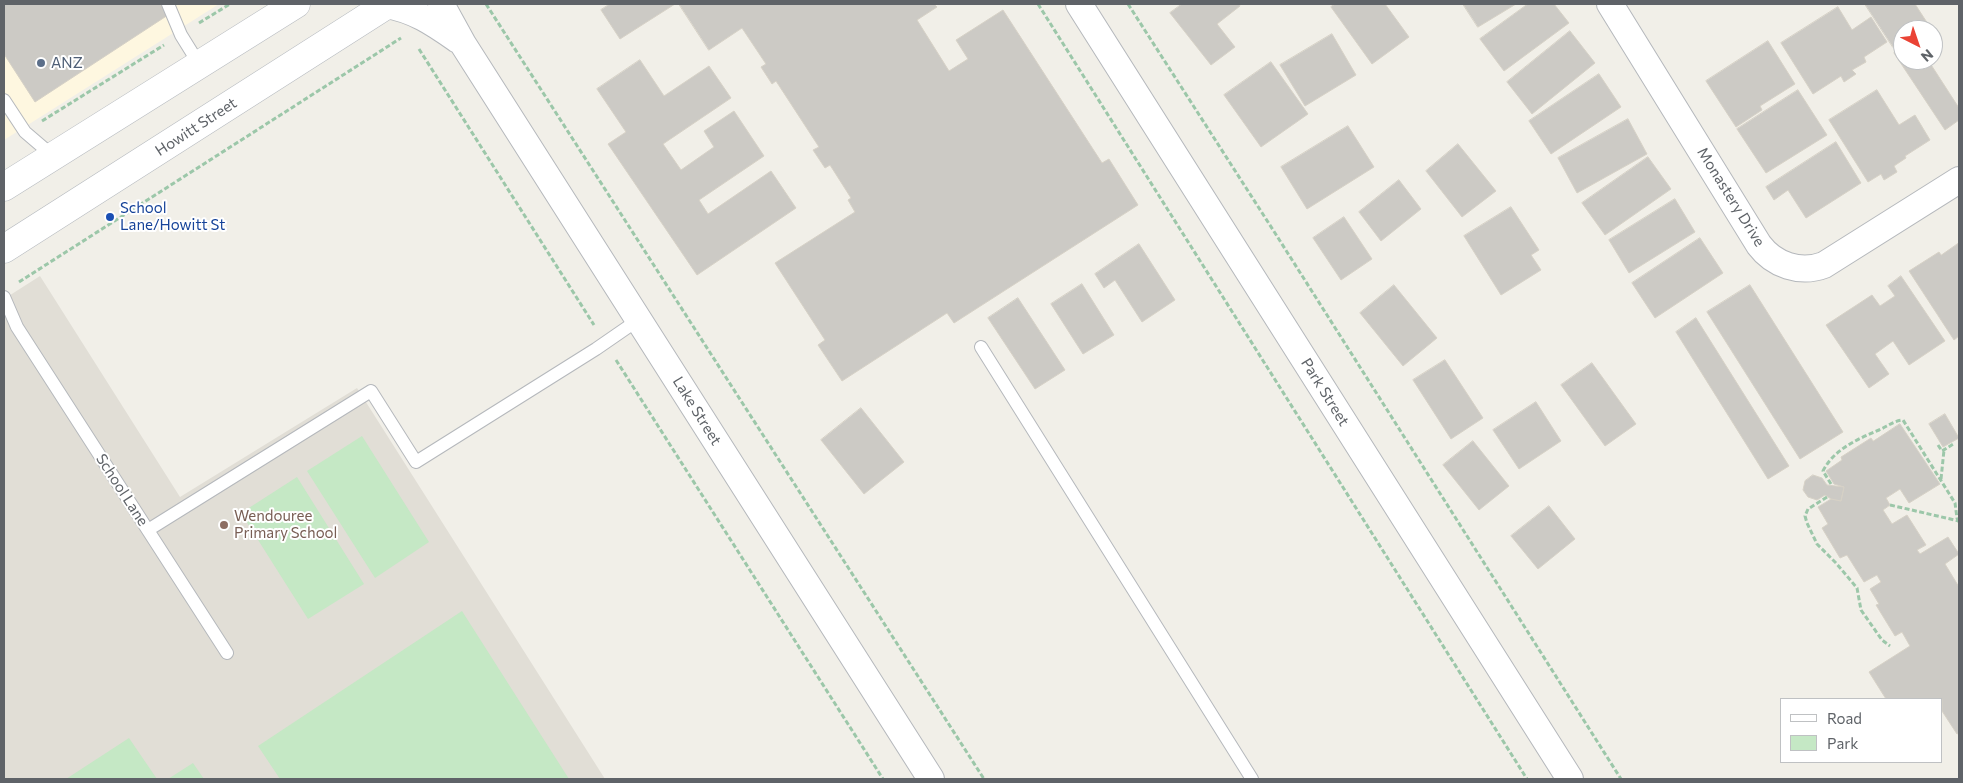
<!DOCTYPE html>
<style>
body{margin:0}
#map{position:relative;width:1963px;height:783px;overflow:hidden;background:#f1efe8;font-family:Commissioner,sans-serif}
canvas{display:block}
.frame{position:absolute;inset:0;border:5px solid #5f6368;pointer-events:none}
.legend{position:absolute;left:1780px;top:698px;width:162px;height:65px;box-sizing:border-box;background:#fff;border:1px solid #bfc1c3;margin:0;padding:6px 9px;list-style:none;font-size:15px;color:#5f6368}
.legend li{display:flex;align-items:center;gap:10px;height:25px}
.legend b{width:25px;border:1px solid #bfc1c3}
.north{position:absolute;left:1893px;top:20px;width:50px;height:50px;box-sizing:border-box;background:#fff;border:1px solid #bfc1c3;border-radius:50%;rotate:139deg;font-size:14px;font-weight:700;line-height:20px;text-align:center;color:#5f6368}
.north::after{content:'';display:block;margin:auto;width:18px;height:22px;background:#ea4335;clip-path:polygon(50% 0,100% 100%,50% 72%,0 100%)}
</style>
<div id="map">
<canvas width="1963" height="783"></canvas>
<div class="frame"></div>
<ul class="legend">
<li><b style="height:6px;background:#fff"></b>Road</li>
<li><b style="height:14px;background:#c5e8c5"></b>Park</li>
</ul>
<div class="north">N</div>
</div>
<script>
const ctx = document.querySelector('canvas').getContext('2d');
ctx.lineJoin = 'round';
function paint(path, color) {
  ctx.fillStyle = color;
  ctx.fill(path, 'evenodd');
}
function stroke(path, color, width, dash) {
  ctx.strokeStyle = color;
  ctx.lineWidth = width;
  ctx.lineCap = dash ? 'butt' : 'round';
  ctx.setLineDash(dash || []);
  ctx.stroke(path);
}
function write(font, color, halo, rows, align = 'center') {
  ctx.font = font + ' Commissioner,sans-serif';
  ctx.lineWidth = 4;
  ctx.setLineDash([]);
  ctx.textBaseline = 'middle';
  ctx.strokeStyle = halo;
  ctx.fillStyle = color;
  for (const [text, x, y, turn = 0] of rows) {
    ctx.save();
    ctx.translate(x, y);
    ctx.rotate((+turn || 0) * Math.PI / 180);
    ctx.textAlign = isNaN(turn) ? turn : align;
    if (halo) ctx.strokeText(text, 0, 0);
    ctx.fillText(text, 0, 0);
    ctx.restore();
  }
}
const commercial = new Path2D(`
 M 4,4 L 219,4 L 4,140 Z`);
const education = new Path2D(`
 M 40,276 L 180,497 L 357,388 L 605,779 L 4,779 L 4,299 Z`);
const green = new Path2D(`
 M 362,436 L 429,542 L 375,578 L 307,471 Z
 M 297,477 L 364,584 L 308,619 L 241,513 Z
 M 462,611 L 569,779 L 280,779 L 258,746 Z
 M 129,738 L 157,779 L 66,779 Z
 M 193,763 L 204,779 L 168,779 Z`);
const building = new Path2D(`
 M 4,4 L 160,4 L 168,15 L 35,102 L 4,54 Z
 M 610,4 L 675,4 L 620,39 L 601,10 Z
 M 679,4 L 934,4 L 937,7 L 917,20 L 949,71 L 968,59 L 956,40 L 1003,10 L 1102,163 L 1109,159 L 1138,205 L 954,323 L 947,313 L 842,381 L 818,345 L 825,340 L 775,263 L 855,212 L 848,200 L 851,198 L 830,165 L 825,168 L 813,150 L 819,147 L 776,81 L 772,84 L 761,67 L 766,64 L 742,28 L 709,50 Z
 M 1182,4 L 1239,4 L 1240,6 L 1217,24 L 1235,47 L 1211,65 L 1170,13 Z
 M 1335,4 L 1385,4 L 1409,37 L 1372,64 L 1331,7 Z
 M 1463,4 L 1516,4 L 1478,27 Z
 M 1528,4 L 1554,4 L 1569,23 L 1504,71 L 1480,39 Z
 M 1865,4 L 1915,4 L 1928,24 L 1919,30 L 1903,30 L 1903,41 L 1893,47 Z
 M 1838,7 L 1852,30 L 1871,17 L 1887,42 L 1864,57 L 1866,62 L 1852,70 L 1856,74 L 1844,82 L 1841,76 L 1813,94 L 1781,43 Z
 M 1570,31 L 1595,63 L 1532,114 L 1507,82 Z
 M 1332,34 L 1356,75 L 1305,106 L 1280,65 Z
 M 1768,41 L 1795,84 L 1760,106 L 1762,110 L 1736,127 L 1706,81 Z
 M 1903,48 L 1903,60 L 1928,60 L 1959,108 L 1959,120 L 1945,130 L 1894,53 Z
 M 640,60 L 664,96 L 709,66 L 731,98 L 663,144 L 681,170 L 714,147 L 704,131 L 734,111 L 764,156 L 699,200 L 708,214 L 771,171 L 796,208 L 697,275 L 608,144 L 626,132 L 597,89 Z
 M 1271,62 L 1308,114 L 1261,147 L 1224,95 Z
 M 1599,74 L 1621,107 L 1551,154 L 1529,121 Z
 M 1798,90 L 1827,135 L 1766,173 L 1737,129 Z
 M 1877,90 L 1899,125 L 1915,115 L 1930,140 L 1905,156 L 1906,158 L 1894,166 L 1897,172 L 1884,180 L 1881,174 L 1868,182 L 1829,120 Z
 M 1628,119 L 1647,154 L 1577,193 L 1558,158 Z
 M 1348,126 L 1374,167 L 1307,209 L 1281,167 Z
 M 1836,142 L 1861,183 L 1806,218 L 1788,190 L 1774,200 L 1766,187 Z
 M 1458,144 L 1496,191 L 1462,217 L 1426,171 Z
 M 1648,157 L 1671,189 L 1605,235 L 1582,203 Z
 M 1399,180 L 1421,209 L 1381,241 L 1359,212 Z
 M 1675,199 L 1695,232 L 1629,273 L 1609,240 Z
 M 1511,207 L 1539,250 L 1531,255 L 1541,270 L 1501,295 L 1464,236 Z
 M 1344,217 L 1372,259 L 1341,280 L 1313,238 Z
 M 1700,238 L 1723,273 L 1655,318 L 1632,283 Z
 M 1959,243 L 1959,336 L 1954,340 L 1909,271 L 1939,252 L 1941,255 Z
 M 1139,244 L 1175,300 L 1142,322 L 1115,280 L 1104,288 L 1095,274 Z
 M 1901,276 L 1945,341 L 1909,365 L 1893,341 L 1875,354 L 1889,374 L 1869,388 L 1826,325 L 1872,295 L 1880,306 L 1895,296 L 1888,286 Z
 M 1082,284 L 1114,335 L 1083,354 L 1051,304 Z
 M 1394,285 L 1437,338 L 1403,366 L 1360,313 Z
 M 1750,285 L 1843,432 L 1800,459 L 1707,312 Z
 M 1018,298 L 1065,370 L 1035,389 L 988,318 Z
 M 1696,318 L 1789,466 L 1768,479 L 1676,332 Z
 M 1445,360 L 1483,418 L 1451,439 L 1413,380 Z
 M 1592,363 L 1636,424 L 1605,446 L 1561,385 Z
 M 1536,402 L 1561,441 L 1519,469 L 1493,430 Z
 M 861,408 L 904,462 L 864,494 L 821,440 Z
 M 1945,414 L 1959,438 L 1943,447 L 1929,424 Z
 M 1900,424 L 1940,484 L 1909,503 L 1900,489 L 1886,498 L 1890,505 L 1883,510 L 1892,524 L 1907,515 L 1926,545 L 1917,550 L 1920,554 L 1948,537 L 1959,554 L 1945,564 L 1959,587 L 1959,733 L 1957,734 L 1942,711 L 1942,699 L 1886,699 L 1869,672 L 1910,646 L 1902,632 L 1895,636 L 1876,605 L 1879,604 L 1870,589 L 1881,582 L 1877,575 L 1864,582 L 1847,555 L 1840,558 L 1822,528 L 1828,524 L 1818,507 L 1831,499 L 1841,501 L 1844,487 L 1834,484 L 1826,471 L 1842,460 L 1841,457 L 1871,438 L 1873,441 Z
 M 1473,441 L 1509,486 L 1479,510 L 1443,465 Z
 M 1813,475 L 1822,478 L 1827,485 L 1844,487 L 1841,501 L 1831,499 L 1825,495 L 1817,500 L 1808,497 L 1803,490 L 1805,481 Z
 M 1549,506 L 1575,539 L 1538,569 L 1511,536 Z`);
const path = new Path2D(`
 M 486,4 L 984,779
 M 1038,4 L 1527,779
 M 1128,4 L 1275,233 L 1621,779
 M 199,23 L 230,4
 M 419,49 L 594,325
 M 42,121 L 164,45
 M 19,282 L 401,38
 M 616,360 L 883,779
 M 1938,445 L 1942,451 L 1955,443
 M 1941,479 L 1944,450
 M 1831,484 L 1823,471 C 1834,449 1858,439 1879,430 C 1888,426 1893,421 1903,420 L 1955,503 L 1957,518 L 1959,522
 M 1827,497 L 1808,509 L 1805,516 L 1807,523 L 1817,544 L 1836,563 L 1857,588 L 1861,610 L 1882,640 L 1890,646
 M 1890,505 L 1959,521`);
const lane = new Path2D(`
 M 168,4 L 181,35 L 199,64
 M 4,100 L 25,132 L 53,156
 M 4,297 L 17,327 L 227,653
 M 981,347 L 1252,779
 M 148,530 L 371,391 L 416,462 L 596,349 L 638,320`);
const street = new Path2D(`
 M 441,4 L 463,44 L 931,779
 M 1079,4 L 1570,779
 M 1610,4 L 1759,245 C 1774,265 1800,274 1824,265 L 1959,180
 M 385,5 C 414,9 435,24 458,40`);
const secondary = new Path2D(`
 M 4,187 L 296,4
 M 4,249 L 388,4`);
const markers = [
 [41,63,5,"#5c6f8a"],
 [110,217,5,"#1a4fb4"],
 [224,525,5,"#8d6e63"]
];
const serviceNames = [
 ["ANZ",51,63]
];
const streetNames = [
 ["Howitt Street",196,127,-33],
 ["Monastery Drive",1731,197,58],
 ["Park Street",1325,392,58],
 ["Lake Street",697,411,58],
 ["School Lane",122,490,57]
];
const transitNames = [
 ["School",120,208],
 ["Lane/Howitt St",120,225]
];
const educationNames = [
 ["Wendouree",234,516],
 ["Primary School",234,533]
];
paint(commercial, '#fef7e0');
paint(education, '#e1ded6');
paint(green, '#c5e8c5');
paint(building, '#cccac5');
stroke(building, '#d6d1c6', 1);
stroke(lane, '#b5b8bc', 14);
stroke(street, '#b5b8bc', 28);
stroke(secondary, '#b6babf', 29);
stroke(path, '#9cc7a9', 3, [5, 2.5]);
stroke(lane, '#fff', 12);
stroke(street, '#fff', 26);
stroke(secondary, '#fff', 28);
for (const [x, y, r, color] of markers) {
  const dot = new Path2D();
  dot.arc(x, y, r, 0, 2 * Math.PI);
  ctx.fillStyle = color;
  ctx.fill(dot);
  stroke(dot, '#fff', 2);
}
write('15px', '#4e5e75', '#fff', serviceNames, 'left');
write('15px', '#5f6368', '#fff', streetNames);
write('15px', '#164399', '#fff', transitNames, 'left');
write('15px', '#785e54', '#fff', educationNames, 'left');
</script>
